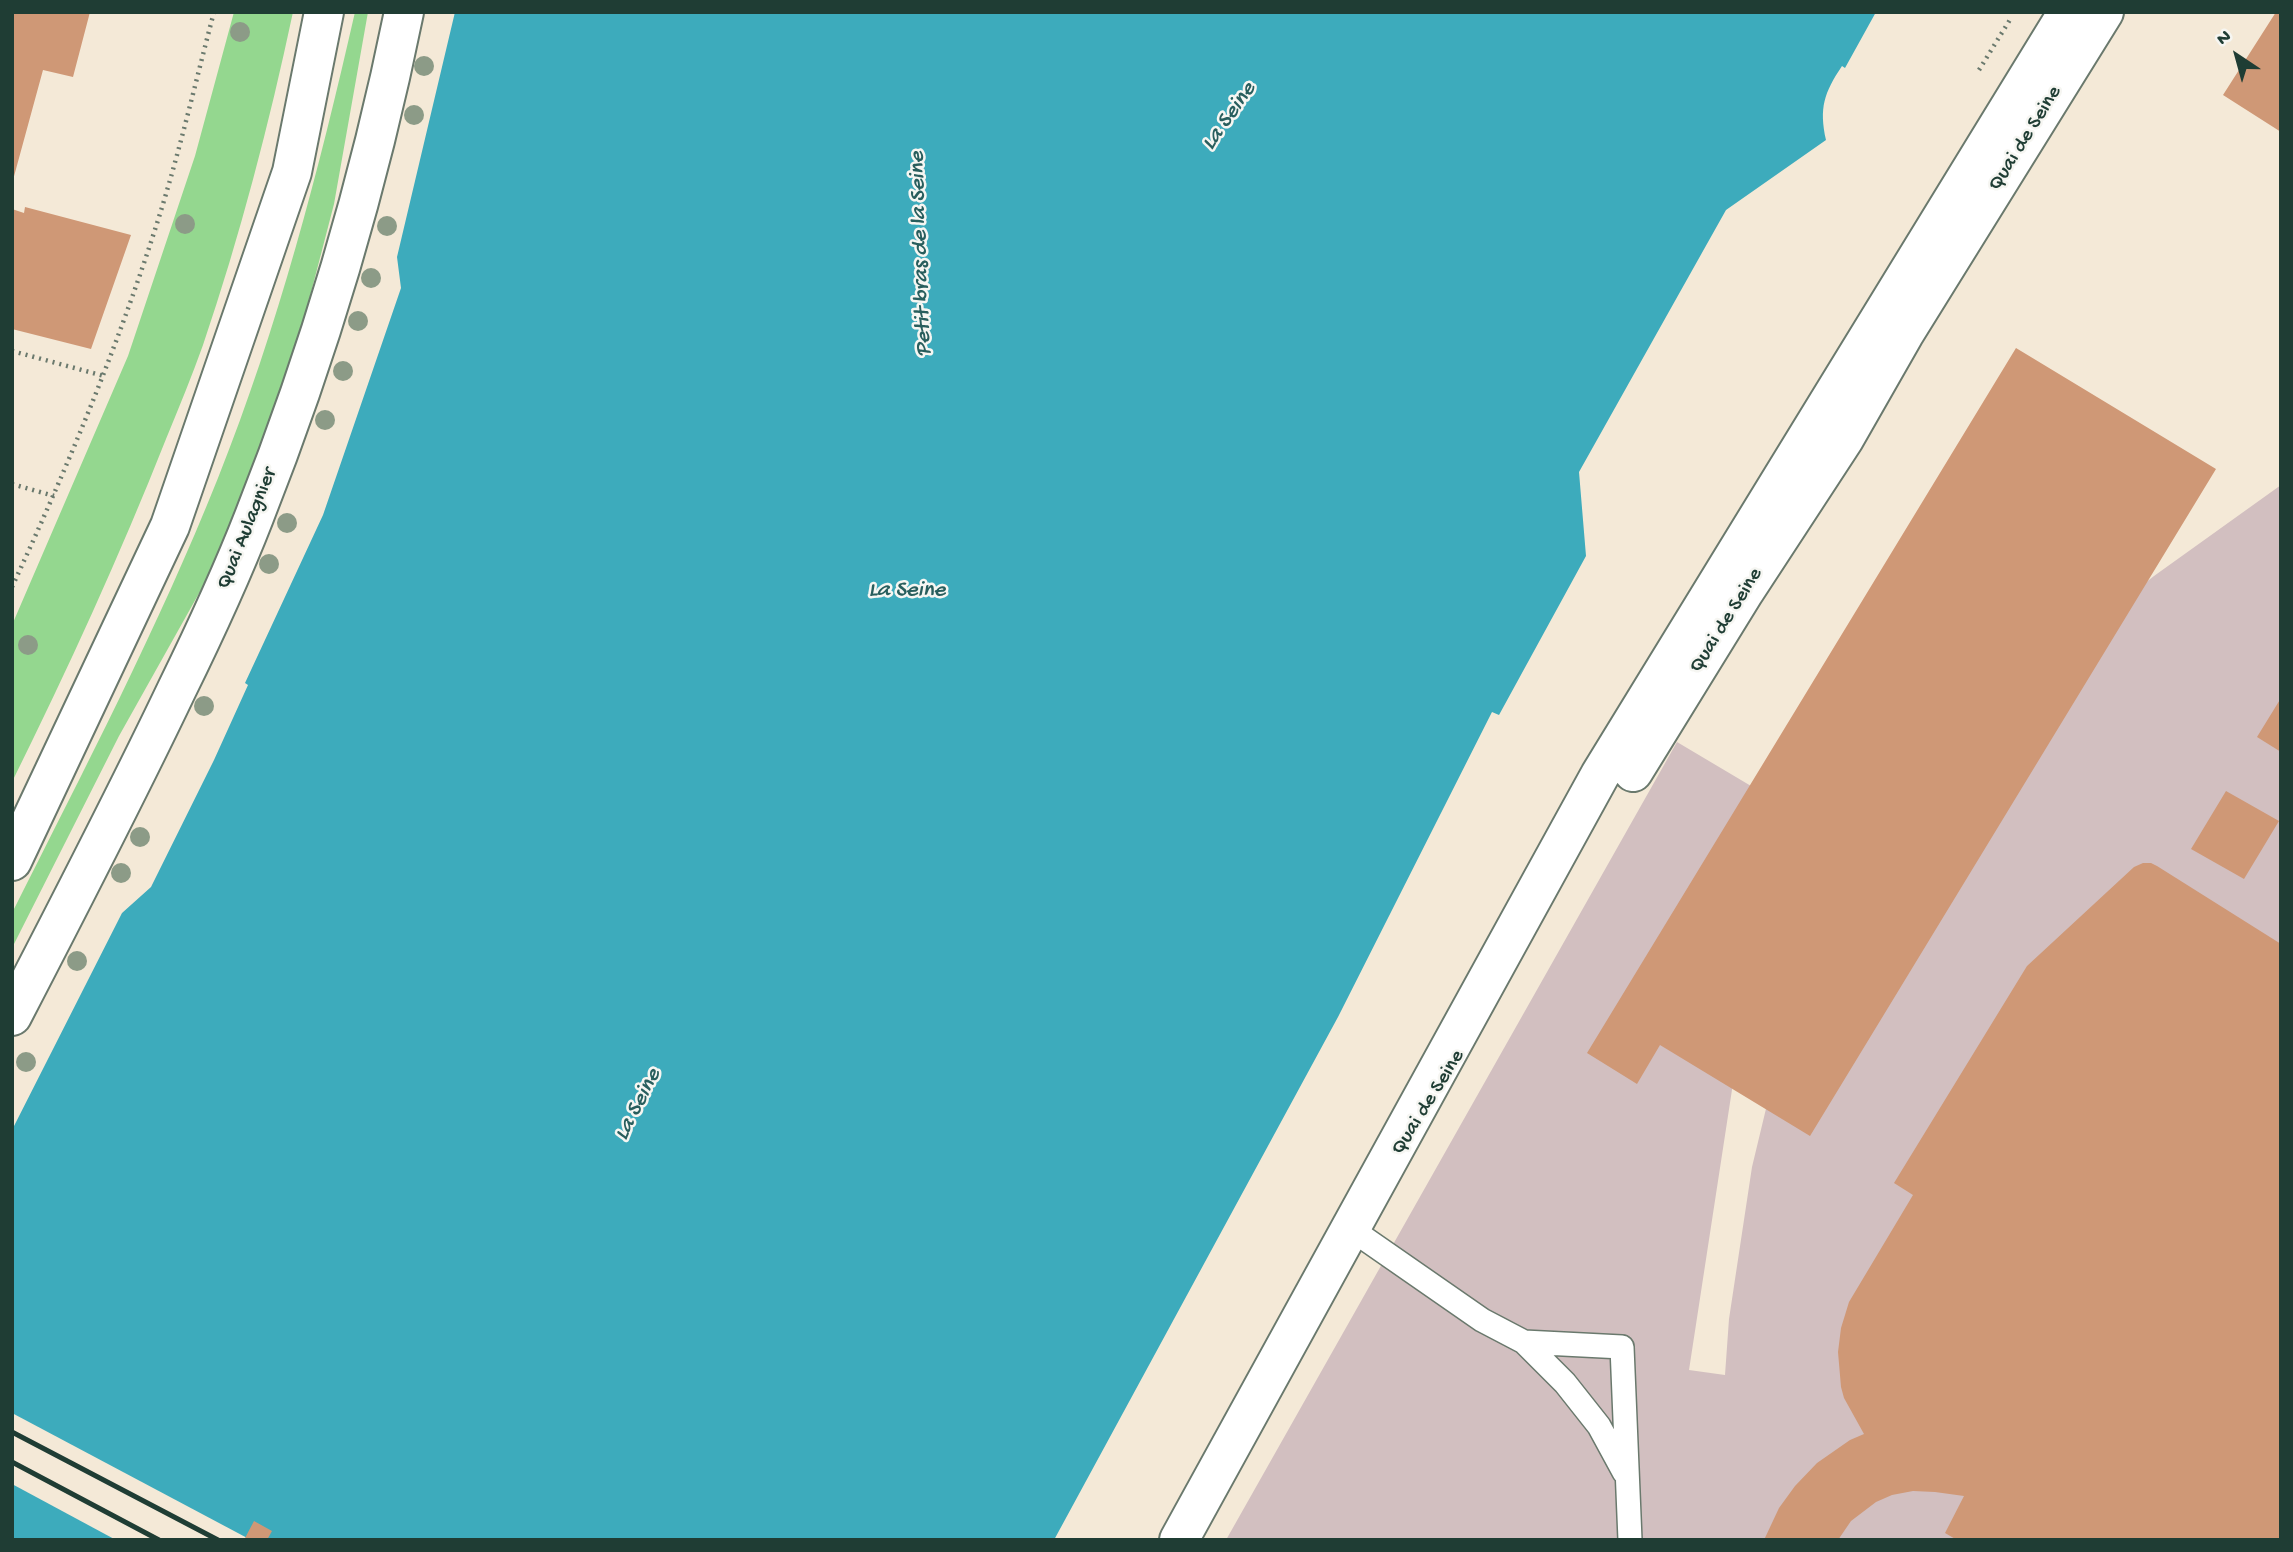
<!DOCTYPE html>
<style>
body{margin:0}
#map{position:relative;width:2293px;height:1552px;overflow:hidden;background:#f4e9d7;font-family:"Gochi Hand",sans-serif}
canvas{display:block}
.frame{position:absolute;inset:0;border:14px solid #1f3d34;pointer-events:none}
.north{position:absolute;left:2202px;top:21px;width:70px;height:70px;-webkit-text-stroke:5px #f6f6f2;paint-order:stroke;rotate:324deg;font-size:19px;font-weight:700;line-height:28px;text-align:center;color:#1f3d34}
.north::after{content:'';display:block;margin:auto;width:24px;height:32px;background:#1f3d34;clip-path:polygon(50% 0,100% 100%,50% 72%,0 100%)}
</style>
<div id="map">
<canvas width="2293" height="1552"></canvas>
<div class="frame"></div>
<div class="north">N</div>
</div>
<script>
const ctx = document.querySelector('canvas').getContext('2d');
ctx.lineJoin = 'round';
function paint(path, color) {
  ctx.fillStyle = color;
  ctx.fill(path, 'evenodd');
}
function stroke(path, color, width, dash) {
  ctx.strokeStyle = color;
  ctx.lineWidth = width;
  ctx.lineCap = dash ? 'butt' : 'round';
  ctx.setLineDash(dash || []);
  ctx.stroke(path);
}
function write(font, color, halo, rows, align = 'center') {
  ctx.font = font + ' "Gochi Hand",sans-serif';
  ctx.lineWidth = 5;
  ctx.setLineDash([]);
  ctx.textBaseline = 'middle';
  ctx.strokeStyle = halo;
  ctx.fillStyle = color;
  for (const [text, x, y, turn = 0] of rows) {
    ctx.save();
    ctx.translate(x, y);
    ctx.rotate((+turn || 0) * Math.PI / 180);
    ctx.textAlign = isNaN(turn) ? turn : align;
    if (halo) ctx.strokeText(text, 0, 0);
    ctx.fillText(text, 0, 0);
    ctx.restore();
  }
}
const industrial = new Path2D(`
 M 2281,485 L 2281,1540 L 1226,1540 L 1677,742 L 1815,824 L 1741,1031 L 1689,1370 L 1725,1375 L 1729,1319 L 1752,1167 L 1783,1038 L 2047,660 L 2154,576 Z`);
const green = new Path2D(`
 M 234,12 L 293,12 C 269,125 240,236 203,345 C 192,376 179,407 166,439 C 120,555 68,669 12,782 L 12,625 L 128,356 L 195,156 Z
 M 355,12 L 368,12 L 334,204 L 307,308 L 275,405 L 240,501 L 207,579 L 119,736 L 12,948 L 12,913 C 84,770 158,628 218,478 C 278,328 319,170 355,12 Z`);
const water = new Path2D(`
 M 455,12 L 1876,12 L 1845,68 L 1842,66 C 1824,93 1819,108 1826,140 L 1726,210 L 1579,472 L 1586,556 L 1499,715 L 1492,712 L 1338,1017 L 1054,1540 L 12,1540 L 12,1130 L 122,913 L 151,887 L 214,760 L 248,685 L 245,683 L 323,515 L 401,288 L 397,257 Z`);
const pier = new Path2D(`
 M 12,1413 L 251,1540 L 116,1540 L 12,1484 Z`);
const building = new Path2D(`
 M 12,12 L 90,12 L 73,77 L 43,70 L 13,180 Z
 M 2276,12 L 2281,12 L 2281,132 L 2223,95 Z
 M 25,207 L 131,235 L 91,349 L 12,329 L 12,209 L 24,213 Z
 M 2016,348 L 2216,469 L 1810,1136 L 1660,1045 L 1637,1084 L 1587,1053 Z
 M 2281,698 L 2281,752 L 2257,737 Z
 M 2226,791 L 2279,821 L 2244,879 L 2191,849 Z
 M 2143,863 L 2151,863 L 2157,866 L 2281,944 L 2281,1540 L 1957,1540 L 1945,1533 L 1964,1496 L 1935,1492 L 1913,1491 L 1892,1495 L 1876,1502 L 1851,1521 L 1838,1540 L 1764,1540 L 1779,1508 L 1795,1486 L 1817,1463 L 1850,1440 L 1864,1434 L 1844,1398 L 1841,1387 L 1838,1352 L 1841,1328 L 1849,1302 L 1913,1195 L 1894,1183 L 2027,966 L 2134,867 Z
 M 254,1521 L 272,1531 L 267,1540 L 244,1540 Z`);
const path = new Path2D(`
 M 1979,70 L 2011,18
 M 12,351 L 104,376
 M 12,484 L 54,496
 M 12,587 C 68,466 119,344 159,217 C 180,150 196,80 214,12`);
const service = new Path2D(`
 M 1351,1229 L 1482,1320 L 1524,1342 L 1622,1347 L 1630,1540
 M 1524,1342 L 1565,1383 L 1599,1426 L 1624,1472`);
const primary = new Path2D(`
 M 1633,772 L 1744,592 L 1844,439 L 1904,334 L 2104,12
 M 12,861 L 170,526 L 292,172 L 324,12
 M 12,1016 C 68,908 124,800 176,691 C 204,634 231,576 254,517 C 319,353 369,185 404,12
 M 1179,1540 L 1600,775 L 2068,12`);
const rail = new Path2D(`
 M 12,1432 L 218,1540
 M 12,1462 L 159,1540`);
const trees = [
 [240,32],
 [424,66],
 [414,115],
 [185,224],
 [387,226],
 [371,278],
 [358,321],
 [343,371],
 [325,420],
 [287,523],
 [269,564],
 [28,645],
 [204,706],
 [140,837],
 [121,873],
 [77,961],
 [26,1062]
];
const streetNames = [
 ["Quai de Seine",2026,139,-58],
 ["Quai Aulagnier",248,529,-68],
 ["Quai de Seine",1727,621,-58],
 ["Quai de Seine",1429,1103,-58]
];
const waterNames = [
 ["La Seine",1230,117,-55],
 ["Petit bras de la Seine",922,254,-92],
 ["La Seine",907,591],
 ["La Seine",639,1105,-63]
];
paint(industrial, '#d2bfc0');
paint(green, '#94d78f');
paint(water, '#3dabbc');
paint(pier, '#f4e9d7');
paint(building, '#cf9876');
stroke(service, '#6a796d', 26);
stroke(primary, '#6a796d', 42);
stroke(path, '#6a796d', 4.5, [2, 5]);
stroke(service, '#fff', 23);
stroke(primary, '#fff', 38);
stroke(rail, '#1f3d34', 5);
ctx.fillStyle = '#8c9b87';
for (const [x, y] of trees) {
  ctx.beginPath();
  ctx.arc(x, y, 10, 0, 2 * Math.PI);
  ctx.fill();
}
write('21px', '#1f3d34', '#f6f6f2', streetNames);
write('italic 23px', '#285e5d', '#f6f6f2', waterNames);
</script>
